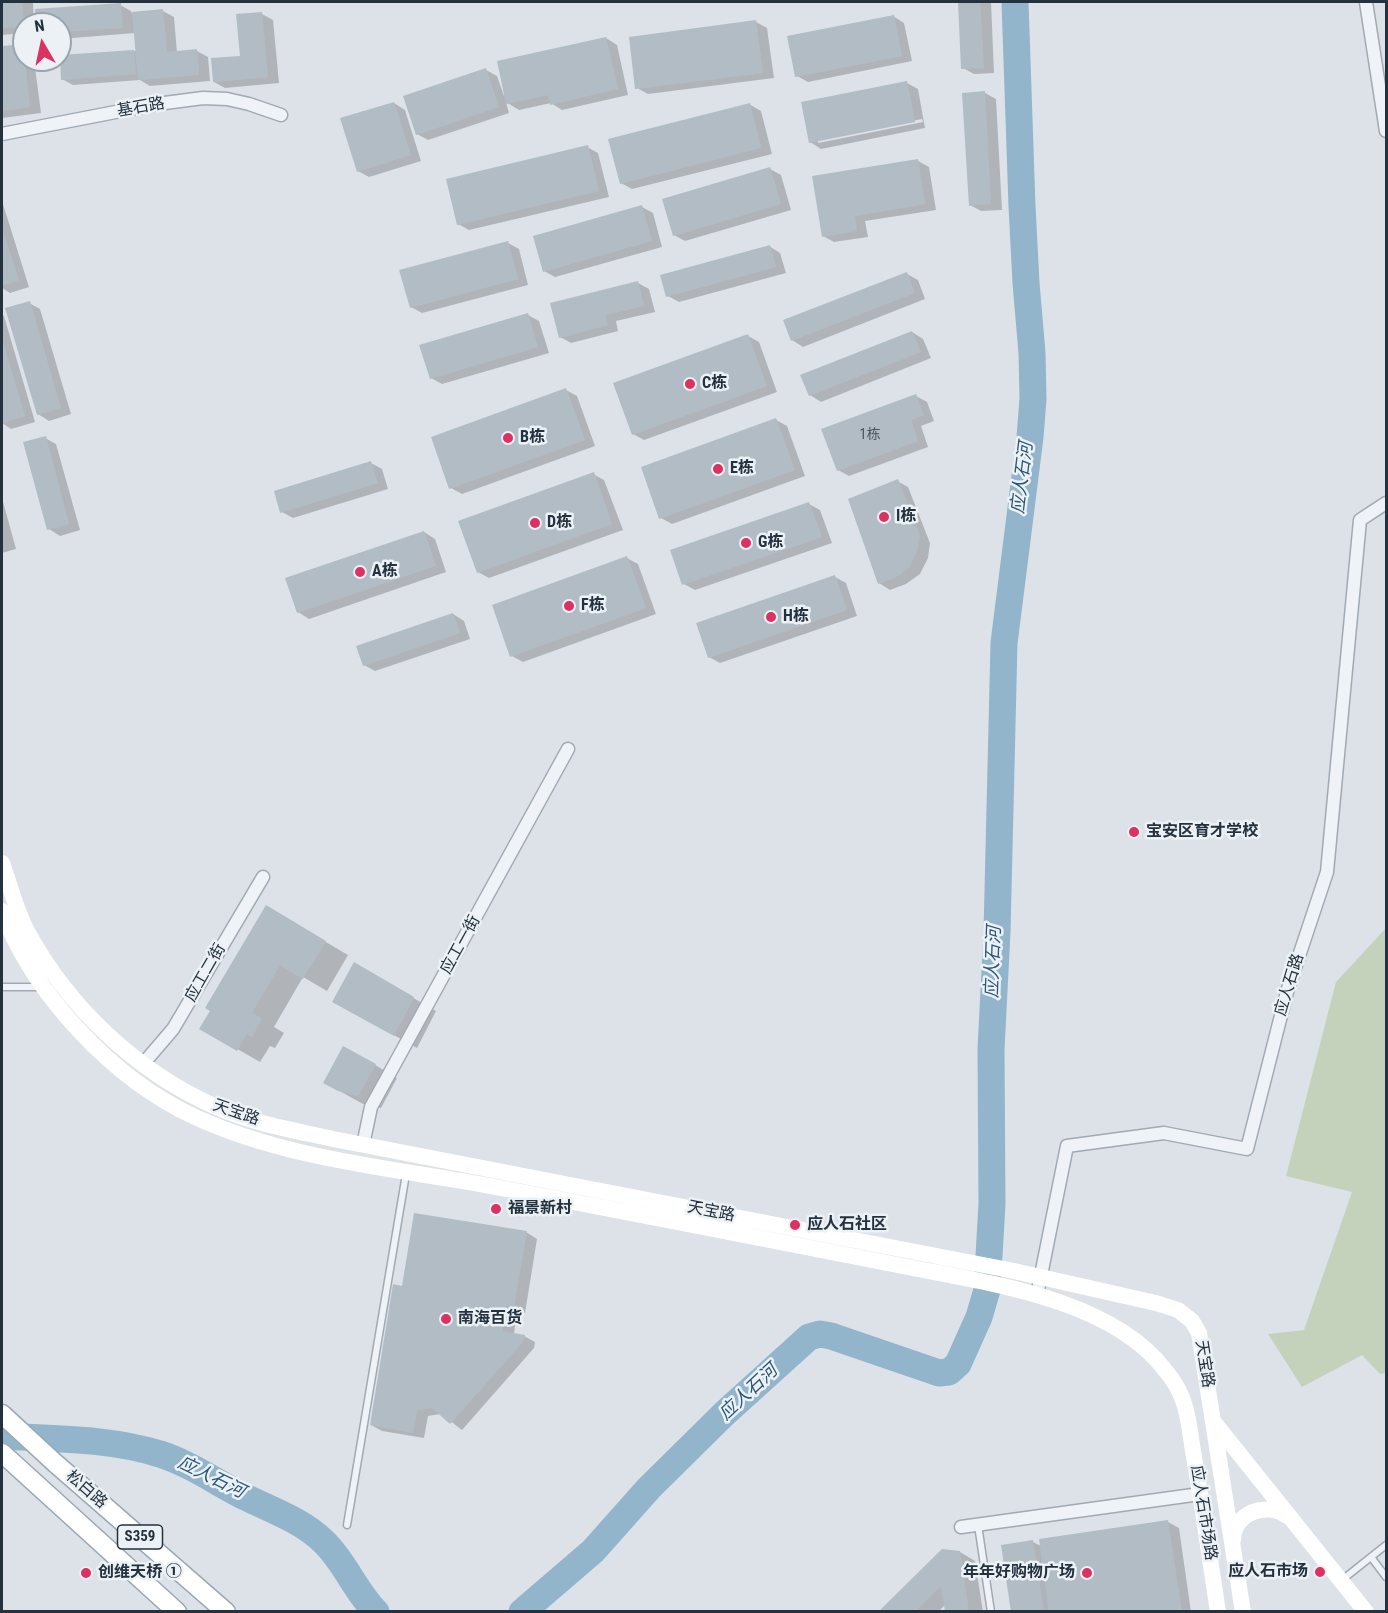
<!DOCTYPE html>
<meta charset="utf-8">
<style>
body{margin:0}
#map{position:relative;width:1388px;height:1613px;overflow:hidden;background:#dce2e8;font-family:"Roboto Condensed",sans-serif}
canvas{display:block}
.frame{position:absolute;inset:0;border:3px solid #24313f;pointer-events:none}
.north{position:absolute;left:12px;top:12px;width:60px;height:60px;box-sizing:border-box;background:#ebf1f5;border:2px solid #9ba4ac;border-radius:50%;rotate:351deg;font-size:16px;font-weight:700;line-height:24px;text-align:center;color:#24313f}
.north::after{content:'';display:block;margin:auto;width:21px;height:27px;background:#db3261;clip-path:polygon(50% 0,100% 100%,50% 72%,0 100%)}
</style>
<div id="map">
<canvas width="1388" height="1613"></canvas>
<div class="frame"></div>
<div class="north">N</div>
</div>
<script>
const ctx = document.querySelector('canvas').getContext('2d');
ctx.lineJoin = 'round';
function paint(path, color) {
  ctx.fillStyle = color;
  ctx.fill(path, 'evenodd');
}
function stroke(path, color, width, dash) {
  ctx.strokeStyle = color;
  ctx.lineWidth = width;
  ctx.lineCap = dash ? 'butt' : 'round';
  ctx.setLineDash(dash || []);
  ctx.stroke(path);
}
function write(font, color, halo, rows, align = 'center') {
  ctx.font = font + ' "Roboto Condensed","Noto Sans SC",sans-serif';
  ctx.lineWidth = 5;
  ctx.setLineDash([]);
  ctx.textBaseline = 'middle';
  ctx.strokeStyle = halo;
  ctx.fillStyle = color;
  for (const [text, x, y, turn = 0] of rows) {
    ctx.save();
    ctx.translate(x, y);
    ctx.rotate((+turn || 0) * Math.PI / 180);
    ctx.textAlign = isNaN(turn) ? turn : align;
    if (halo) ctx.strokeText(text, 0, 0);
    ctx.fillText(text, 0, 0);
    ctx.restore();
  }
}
const green = new Path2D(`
 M 1386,928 L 1386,1373 L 1380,1374 L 1362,1355 L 1302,1387 L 1268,1334 L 1304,1330 L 1352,1192 L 1286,1176 L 1336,982 Z`);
const shadow = new Path2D(`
 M 2,2 L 33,2 L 34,24 L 24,24 L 24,33 L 2,35 Z
 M 959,2 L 991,2 L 994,73 L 974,74 L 963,68 Z
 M 120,5 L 131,11 L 132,14 L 163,11 L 174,17 L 177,53 L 197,51 L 208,57 L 210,81 L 150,86 L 140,80 L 73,85 L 62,79 L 61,57 L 136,51 L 135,33 L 60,39 L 60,24 L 37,24 Z
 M 262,14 L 273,20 L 279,83 L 225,88 L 214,82 L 242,57 Z
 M 893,16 L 904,23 L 912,61 L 808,82 L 797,76 Z
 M 756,22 L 767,28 L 774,78 L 648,94 L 637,88 Z
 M 606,38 L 617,45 L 628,95 L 562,110 L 551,103 L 519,110 L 506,102 L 509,113 L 428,140 L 417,134 L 486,70 L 497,76 L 504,96 Z
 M 22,45 L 24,46 L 24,60 L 34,60 L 41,113 L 2,118 L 2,48 Z
 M 907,83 L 918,89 L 925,128 L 821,149 L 810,142 ZM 922,119 L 923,122 L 818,143 L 818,140 Z
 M 985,93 L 996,99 L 1002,210 L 981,211 L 970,205 Z
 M 394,103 L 405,110 L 421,161 L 369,177 L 358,171 Z
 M 749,104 L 761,111 L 772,154 L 632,189 L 621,183 Z
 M 587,147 L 598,153 L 609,197 L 469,230 L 458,224 Z
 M 918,161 L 929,167 L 936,210 L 865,221 L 868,237 L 834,242 L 823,236 Z
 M 770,169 L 781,175 L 791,210 L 685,241 L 674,235 Z
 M 2,201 L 29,287 L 10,293 L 2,288 Z
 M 642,207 L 653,213 L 662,247 L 555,277 L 544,271 Z
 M 508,243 L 519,249 L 528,285 L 422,313 L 411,307 Z
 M 769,246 L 780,253 L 786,273 L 679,302 L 668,296 Z
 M 907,274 L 918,280 L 925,299 L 803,347 L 792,340 Z
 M 638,283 L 649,289 L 655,312 L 616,321 L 618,331 L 571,343 L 560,337 Z
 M 29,303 L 40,309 L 71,414 L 49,421 L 38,414 Z
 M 2,315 L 4,316 L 35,422 L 11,429 L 2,423 Z
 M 528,315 L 539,321 L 549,353 L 442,384 L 431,378 Z
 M 912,332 L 923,339 L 931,358 L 821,402 L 810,395 Z
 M 748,336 L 759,342 L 777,392 L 644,440 L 633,434 Z
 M 566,390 L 577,396 L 595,446 L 462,494 L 451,488 Z
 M 916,396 L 927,402 L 934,421 L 921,426 L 928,447 L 849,476 L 838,470 Z
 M 776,420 L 787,426 L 805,476 L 672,524 L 661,518 Z
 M 45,438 L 56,444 L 80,530 L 60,536 L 49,529 Z
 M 371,463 L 382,469 L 388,489 L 293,518 L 282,512 Z
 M 593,474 L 604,480 L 623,530 L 489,578 L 478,572 Z
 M 897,481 L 908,487 L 930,543 L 928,558 L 920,574 L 906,584 L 890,590 L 879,583 Z
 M 2,498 L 16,549 L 2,553 Z
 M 809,504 L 820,510 L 832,543 L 695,590 L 684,584 Z
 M 424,532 L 435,539 L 446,572 L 309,619 L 298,612 Z
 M 627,558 L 638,564 L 656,614 L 523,662 L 512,656 Z
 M 835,577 L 846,583 L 857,616 L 720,663 L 709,657 Z
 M 453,614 L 464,621 L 470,639 L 375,671 L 364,665 Z
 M 266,907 L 348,955 L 327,991 L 303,977 L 274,1027 L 284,1033 L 275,1048 L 270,1046 L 260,1062 L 201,1028 Z
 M 354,964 L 436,1011 L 417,1048 L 356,1014 Z
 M 375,1065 L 397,1078 L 381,1108 L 363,1104 L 325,1083 Z
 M 526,1232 L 537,1239 L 525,1313 L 517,1311 L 514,1334 L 524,1336 L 535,1342 L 534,1348 L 462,1430 L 441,1414 L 428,1416 L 424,1438 L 382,1431 L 371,1425 L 403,1287 Z
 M 1168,1522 L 1179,1528 L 1191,1612 L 1012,1612 L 1033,1542 L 1041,1546 Z
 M 960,1552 L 975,1561 L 983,1612 L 946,1612 L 945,1605 L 938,1612 L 882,1612 Z`);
const river = new Path2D(`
 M 2,1436 C 54,1439 109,1438 160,1454 C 191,1464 217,1483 245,1497 C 272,1510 303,1521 324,1542 C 345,1562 355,1591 376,1612
 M 522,1612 L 593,1551 L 649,1488 L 725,1413 L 809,1337 L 820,1334 L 831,1336 L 939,1373 L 949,1372 L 958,1364 L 979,1317 L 987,1290 L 992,1204 L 991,1049 L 997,932 L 1004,643 L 1030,437 L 1033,399 L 1032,353 L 1026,283 L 1022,206 L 1015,2`);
const building = new Path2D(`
 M 2,2 L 22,2 L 24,27 L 2,28 Z
 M 958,2 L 980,2 L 984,68 L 961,69 Z
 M 121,3 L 123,28 L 60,32 L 60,24 L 36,24 L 35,9 Z
 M 163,9 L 167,52 L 197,49 L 199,75 L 138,80 L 132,12 Z
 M 262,12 L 268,77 L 213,82 L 211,58 L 240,56 L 236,14 Z
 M 894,15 L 902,56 L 795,77 L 787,36 Z
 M 756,20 L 763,73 L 635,89 L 629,37 Z
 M 606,37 L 618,89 L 550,105 L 548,95 L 506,104 L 497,61 Z
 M 23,44 L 30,107 L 2,111 L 2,46 Z
 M 134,50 L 136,74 L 61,80 L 60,55 Z
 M 486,68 L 499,107 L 416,135 L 403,96 Z
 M 907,81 L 915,122 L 809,143 L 801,102 Z
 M 985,91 L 991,204 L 969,206 L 962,93 Z
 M 394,102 L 411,155 L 357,172 L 340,118 Z
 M 750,103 L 761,148 L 620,184 L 608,139 Z
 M 588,145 L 599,191 L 457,225 L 446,179 Z
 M 918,159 L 925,204 L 855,216 L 857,231 L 822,237 L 812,176 Z
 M 770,167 L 781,204 L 673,236 L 662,199 Z
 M 642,205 L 652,241 L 543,272 L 533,236 Z
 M 2,228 L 19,280 L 2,286 Z
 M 508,241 L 518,279 L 410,308 L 399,270 Z
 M 770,245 L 776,267 L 666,297 L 660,275 Z
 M 907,272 L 915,293 L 791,341 L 783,320 Z
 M 638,281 L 644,306 L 605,315 L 608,325 L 559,338 L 550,303 Z
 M 30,301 L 61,408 L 37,415 L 5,308 Z
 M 528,313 L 538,347 L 430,379 L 419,345 Z
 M 912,331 L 921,352 L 809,396 L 800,375 Z
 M 748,334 L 767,386 L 632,435 L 613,383 Z
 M 2,339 L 25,416 L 2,423 Z
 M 566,388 L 585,440 L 449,489 L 431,437 Z
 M 916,394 L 924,415 L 911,420 L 918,441 L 837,471 L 821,429 Z
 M 776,418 L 795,470 L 659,519 L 641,467 Z
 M 46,436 L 69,524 L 47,530 L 23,442 Z
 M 371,461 L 378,483 L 280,513 L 274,491 Z
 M 594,472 L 612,524 L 477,573 L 458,521 Z
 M 898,479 L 920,536 L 917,551 L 909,568 L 895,578 L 878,584 L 848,499 Z
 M 809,502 L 822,537 L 682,585 L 670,550 Z
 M 424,531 L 436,566 L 297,613 L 285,578 Z
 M 627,556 L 646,608 L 510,657 L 492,605 Z
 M 835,575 L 847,610 L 708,658 L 696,623 Z
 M 453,613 L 460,633 L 363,666 L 356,646 Z
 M 266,905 L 326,941 L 303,979 L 280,965 L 252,1013 L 262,1019 L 252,1037 L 247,1034 L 237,1051 L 199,1029 L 210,1011 L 205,1008 Z
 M 354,962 L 414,997 L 394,1036 L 332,1002 Z
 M 343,1046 L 376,1064 L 358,1096 L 338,1091 L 323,1083 Z
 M 414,1213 L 527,1231 L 514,1307 L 507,1306 L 502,1331 L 525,1335 L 523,1342 L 450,1424 L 432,1408 L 417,1410 L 413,1433 L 370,1425 L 393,1284 L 402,1286 Z
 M 1168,1520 L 1182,1612 L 1049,1612 L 1039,1539 Z
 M 1033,1540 L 1044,1612 L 1011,1612 L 1001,1545 Z
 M 942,1549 L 960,1551 L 969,1612 L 945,1612 L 941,1586 L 915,1612 L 878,1612 Z`);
const lane = new Path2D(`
 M 2,987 L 40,987
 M 347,1525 L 406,1174
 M 978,1525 L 991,1612
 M 1371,1557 L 1386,1577
 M 1342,1580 L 1386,1545`);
const street = new Path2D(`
 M 1366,2 L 1386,131
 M 2,134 L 157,104 L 203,98 L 227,99 L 249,104 L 281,115
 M 143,1064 L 173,1029 L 263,877
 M 363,1145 L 371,1107 L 568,749
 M 1037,1295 L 1067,1146 L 1164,1133 L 1247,1149 L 1287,992 L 1327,872 L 1360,520 L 1386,503
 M 961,1527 L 1200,1494`);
const secondary = new Path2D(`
 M 2,863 C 10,885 16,910 27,931 C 68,1007 136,1071 214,1106 C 251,1123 293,1130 333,1139 L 1014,1271 L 1156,1303 L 1178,1310 L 1192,1321 L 1199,1333 L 1243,1612
 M 2,911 C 34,995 113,1079 195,1117 C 286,1159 391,1168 490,1186 C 633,1213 775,1241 918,1269 C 997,1284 1114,1302 1165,1370 C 1170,1376 1175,1383 1178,1389 C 1189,1409 1190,1436 1194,1457 C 1203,1509 1210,1560 1218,1612
 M 1213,1421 L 1366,1612
 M 1233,1540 C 1234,1513 1266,1501 1287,1516`);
const primary = new Path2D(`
 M 2,1414 L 55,1463 L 226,1612
 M 2,1453 L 177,1612`);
const markers = [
 [690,384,6,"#db3261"],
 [508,438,6,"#db3261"],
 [718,469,6,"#db3261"],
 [884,517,6,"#db3261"],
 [535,523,6,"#db3261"],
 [746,543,6,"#db3261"],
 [360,572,6,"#db3261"],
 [569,606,6,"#db3261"],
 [771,617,6,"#db3261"],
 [1134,832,6,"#db3261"],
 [496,1209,6,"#db3261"],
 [795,1225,6,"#db3261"],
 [446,1319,6,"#db3261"],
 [1320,1572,6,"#db3261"],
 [86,1573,6,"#db3261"],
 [1087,1573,6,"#db3261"]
];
const numberNames = [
 ["1栋",870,435]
];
const shields = [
 [140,1537,45]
];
const shieldNames = [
 ["S359",140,1537]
];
const streetNames = [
 ["基石路",141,108,-10],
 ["应工一街",461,945,-61],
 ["应工二街",206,973,-60],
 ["应人石路",1290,985,-73],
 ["天宝路",236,1113,19],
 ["天宝路",711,1212,11],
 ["天宝路",1204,1364,81],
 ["松白路",86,1490,41],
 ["应人石市场路",1203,1513,81]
];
const poiNames = [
 ["C栋",702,384],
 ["B栋",520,438],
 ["E栋",730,469],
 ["I栋",896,517],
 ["D栋",547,523],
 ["G栋",758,543],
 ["A栋",372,572],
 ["F栋",581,606],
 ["H栋",783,617],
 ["宝安区育才学校",1146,832],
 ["福景新村",508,1209],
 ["应人石社区",807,1225],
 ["南海百货",458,1319],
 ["应人石市场",1308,1572,"right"],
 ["创维天桥 ①",98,1573],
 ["年年好购物广场",1075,1573,"right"]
];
const waterNames = [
 ["应人石河",1023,478,-83],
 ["应人石河",994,962,-88],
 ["应人石河",749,1393,-43],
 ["应人石河",211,1478,26]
];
paint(green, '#c4d2bc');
paint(shadow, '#0003');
stroke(river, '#92b5cc', 27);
paint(building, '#b2bcc5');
stroke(lane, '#a1a9b2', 9);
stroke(street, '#a1a9b2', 15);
stroke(primary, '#9aa8b4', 21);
stroke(lane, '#eff2f6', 6);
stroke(street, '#eff2f6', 12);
stroke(secondary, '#fff', 16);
stroke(primary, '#fff', 18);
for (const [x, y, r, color] of markers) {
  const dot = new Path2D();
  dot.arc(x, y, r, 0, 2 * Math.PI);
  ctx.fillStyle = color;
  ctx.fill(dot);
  stroke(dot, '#ebf1f5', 2);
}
write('14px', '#485460', null, numberNames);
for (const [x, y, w] of shields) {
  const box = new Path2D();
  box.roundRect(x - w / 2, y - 12, w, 24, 4.5);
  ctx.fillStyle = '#ebf1f5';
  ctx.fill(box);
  stroke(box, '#24313f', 1.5);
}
write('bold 15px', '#24313f', null, shieldNames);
write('16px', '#24313f', '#ebf1f5', streetNames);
write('bold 16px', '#24313f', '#ebf1f5', poiNames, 'left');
write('italic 18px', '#2a5677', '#ebf1f5', waterNames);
</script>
